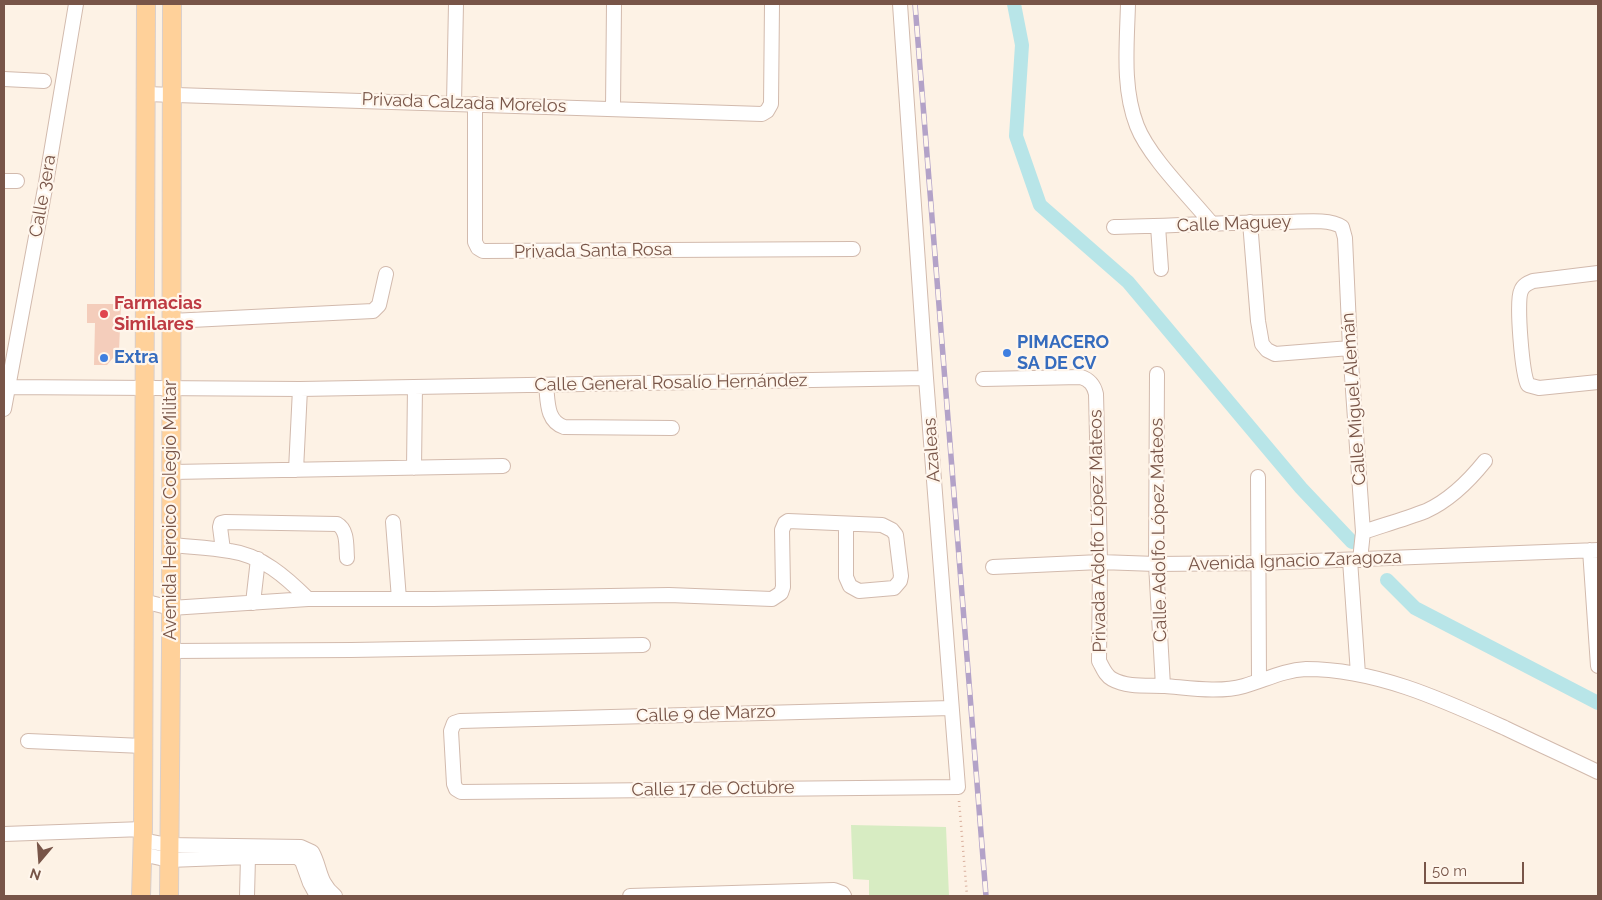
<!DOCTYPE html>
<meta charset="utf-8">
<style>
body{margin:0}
#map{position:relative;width:1602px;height:900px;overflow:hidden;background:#fdf2e5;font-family:Raleway,sans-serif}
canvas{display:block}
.frame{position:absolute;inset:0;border:5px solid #785548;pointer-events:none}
.north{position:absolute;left:15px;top:835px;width:50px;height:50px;-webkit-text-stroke:4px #fff6ec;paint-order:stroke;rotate:198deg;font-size:14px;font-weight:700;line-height:20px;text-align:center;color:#785548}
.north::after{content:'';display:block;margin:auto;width:18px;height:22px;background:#785548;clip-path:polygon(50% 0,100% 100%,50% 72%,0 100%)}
.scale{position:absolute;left:1424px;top:862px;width:100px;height:22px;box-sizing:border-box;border:2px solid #785548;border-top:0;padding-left:6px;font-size:15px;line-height:18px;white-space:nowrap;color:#785548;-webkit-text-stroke:4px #fff6ec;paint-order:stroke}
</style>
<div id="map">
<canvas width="1602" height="900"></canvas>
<div class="frame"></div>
<div class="north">N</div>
<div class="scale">50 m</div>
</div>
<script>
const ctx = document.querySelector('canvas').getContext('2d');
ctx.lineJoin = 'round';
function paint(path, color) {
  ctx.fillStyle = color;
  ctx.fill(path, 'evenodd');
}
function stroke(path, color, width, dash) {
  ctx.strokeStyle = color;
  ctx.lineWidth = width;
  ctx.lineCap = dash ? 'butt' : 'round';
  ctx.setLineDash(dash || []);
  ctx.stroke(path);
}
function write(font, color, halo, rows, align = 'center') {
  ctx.font = font + ' Raleway,sans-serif';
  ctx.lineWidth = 4.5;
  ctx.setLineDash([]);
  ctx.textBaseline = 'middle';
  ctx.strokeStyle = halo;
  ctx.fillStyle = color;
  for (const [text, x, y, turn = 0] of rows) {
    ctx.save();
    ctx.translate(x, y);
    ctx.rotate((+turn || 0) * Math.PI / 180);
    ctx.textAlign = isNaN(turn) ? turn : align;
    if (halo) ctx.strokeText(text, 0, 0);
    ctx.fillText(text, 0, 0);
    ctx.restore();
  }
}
const green = new Path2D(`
 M 851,825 L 946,827 L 949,896 L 869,896 L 869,880 L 853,879 Z`);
const canal = new Path2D(`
 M 1014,4 L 1022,45 L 1016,136 L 1040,205 L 1128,282 L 1301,488 L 1352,542
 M 1387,580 L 1415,608 L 1598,703`);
const building = new Path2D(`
 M 87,304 L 121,304 L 119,351 L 107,365 L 94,365 L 95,323 L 87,323 Z`);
const path = new Path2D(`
 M 959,801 L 967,896`);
const minor = new Path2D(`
 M 900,4 L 926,378 L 958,787 L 461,792 L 456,789 L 454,784 L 451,731 L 454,723 L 460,721 L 951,708
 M 1128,4 C 1127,44 1122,88 1137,126 C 1149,157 1190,197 1212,224
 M 4,79 L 44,81
 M 145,94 L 762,114 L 767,111 L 771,104 L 772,4
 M 454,103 L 456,4
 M 475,104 L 475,242 L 478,248 L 483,251 L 853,249
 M 613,108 L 614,4
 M 4,181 L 17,181
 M 1250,222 L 1258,321 L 1262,344 L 1267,350 L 1275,354 L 1350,348
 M 1158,226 L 1161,269
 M 1114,227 C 1171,226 1228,222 1286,222 C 1301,222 1329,218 1342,227 L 1345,238 L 1350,348 L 1363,532 L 1360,560
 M 1598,273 L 1533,281 C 1528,283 1523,285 1521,291 C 1516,301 1522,374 1528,385 L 1539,388 L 1598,382
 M 171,321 L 373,311 L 379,305 L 386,274
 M 1157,374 L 1156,564 L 1163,686
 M 983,379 L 1081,377 C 1090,380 1094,385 1096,394 L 1100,562 L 1099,661 C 1103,668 1105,675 1112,679 C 1128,688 1148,685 1165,686 C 1190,688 1219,693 1244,686 C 1265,680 1284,670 1306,669 C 1376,669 1443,700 1505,728 C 1536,743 1567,757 1598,772
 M 546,385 C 548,401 546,421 564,427 L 672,428
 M 4,387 L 300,389 L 926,378
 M 4,409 L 46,183 L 76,4
 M 414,468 L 415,387
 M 296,470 L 300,389
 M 172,472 L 503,466
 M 1258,477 L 1259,680
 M 393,522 L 399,599
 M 1363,532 C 1384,525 1405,519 1426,511 C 1450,500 1469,481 1485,461
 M 172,545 C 191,547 211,548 230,551 C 261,555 286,577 308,599
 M 223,550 L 220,527 L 221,523 L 225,522 L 337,524 C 348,530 346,546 347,558
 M 1590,550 L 1598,666
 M 1350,560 L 1358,674
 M 993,567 L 1100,562 L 1156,564 L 1258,563 L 1598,550
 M 143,601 L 171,608 L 308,599 L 433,599 L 669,595 L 772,599 L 781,593 L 783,587 L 782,530 L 785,523 L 788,521 L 882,525 L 892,530 L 896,535 L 901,576 L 900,581 L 894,588 L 859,591 L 850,586 L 846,577 L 846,524
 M 253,603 L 258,559
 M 171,651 L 351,650 L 643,645
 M 28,741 L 143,746
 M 4,834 L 143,829
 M 142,840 L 168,845 L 301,847 L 312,852 C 321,868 318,882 335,896
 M 142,854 L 169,860 L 248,857 L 297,857 L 302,861 L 310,883 L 317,896
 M 247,896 L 248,857
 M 630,896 L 834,890 L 842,893 L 844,896`);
const major = new Path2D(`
 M 141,896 L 143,829 L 146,4
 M 169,896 L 171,651 L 172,4`);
const rail = new Path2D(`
 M 915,4 L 986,896`);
const markers = [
 [104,314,5,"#e0444e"],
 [1007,353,5,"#3f7fe0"],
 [104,358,5,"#3f7fe0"]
];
const streetNames = [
 ["Privada Calzada Morelos",464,103,2],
 ["Calle 3era",43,196,-80],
 ["Calle Maguey",1234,224,-2],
 ["Privada Santa Rosa",593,251,-1],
 ["Calle General Rosalío Hernández",671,383,-1],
 ["Calle Miguel Alemán",1354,399,-94],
 ["Azaleas",932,450,-94],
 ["Avenida Heroico Colegio Militar",171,510,-90],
 ["Calle Adolfo López Mateos",1159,530,-91],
 ["Privada Adolfo López Mateos",1098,531,-91],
 ["Avenida Ignacio Zaragoza",1295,561,-2],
 ["Calle 9 de Marzo",706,714,-2],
 ["Calle 17 de Octubre",713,789,-1]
];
const healthNames = [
 ["Farmacias",114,304],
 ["Similares",114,325]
];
const shopNames = [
 ["PIMACERO",1017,343],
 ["SA DE CV",1017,364],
 ["Extra",114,358]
];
paint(green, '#d7ecc2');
stroke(canal, '#b8e5e8', 14);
paint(building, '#f4cdbb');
stroke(minor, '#d2baad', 16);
stroke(major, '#d9cfcc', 20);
stroke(path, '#d9b09e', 2.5, [1, 4]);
stroke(minor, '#fff', 14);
stroke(major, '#ffd19a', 18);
stroke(rail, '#b3a2c8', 5.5);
stroke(rail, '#fff6ec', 4, [11]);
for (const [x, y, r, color] of markers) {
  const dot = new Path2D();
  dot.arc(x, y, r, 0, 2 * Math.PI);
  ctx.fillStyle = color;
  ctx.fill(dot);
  stroke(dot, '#fff6ec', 2);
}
write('18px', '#785548', '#fff6ec', streetNames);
write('bold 18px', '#be3a42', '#fff6ec', healthNames, 'left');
write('bold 18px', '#366cbe', '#fff6ec', shopNames, 'left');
</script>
